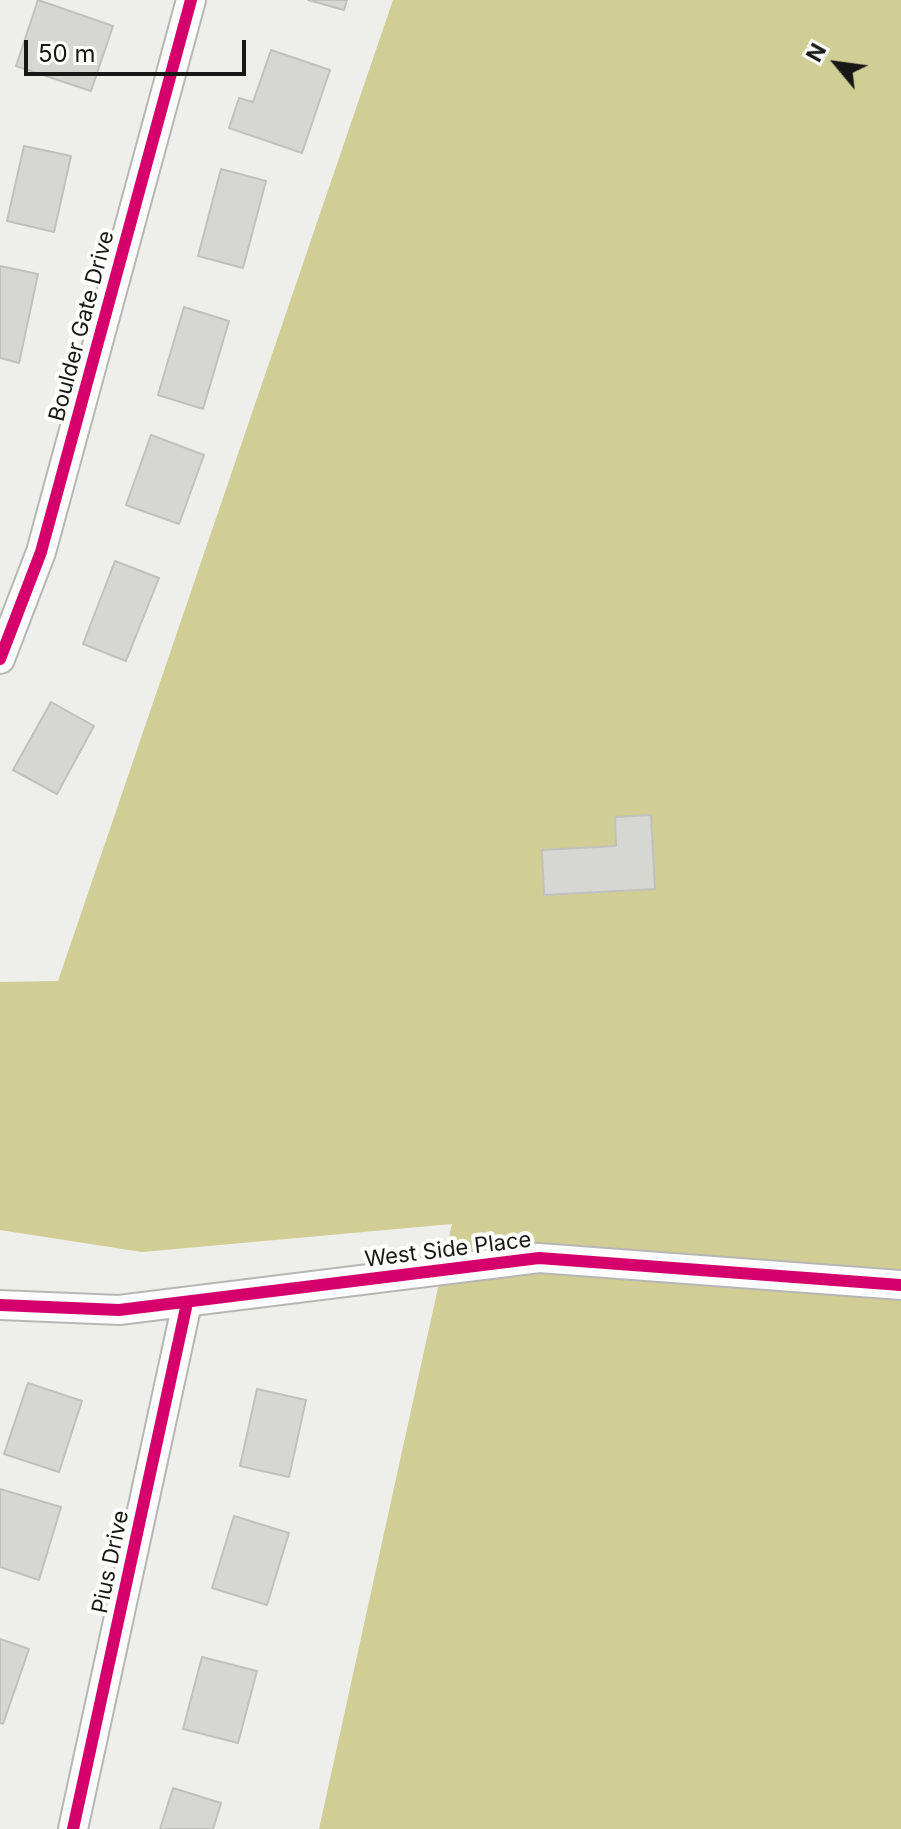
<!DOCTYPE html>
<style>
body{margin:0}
#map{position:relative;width:901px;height:1829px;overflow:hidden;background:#eeeeea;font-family:Inter,sans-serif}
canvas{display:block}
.north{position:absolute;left:797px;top:24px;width:80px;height:80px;-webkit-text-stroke:6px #fffffe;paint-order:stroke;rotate:299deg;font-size:22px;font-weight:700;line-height:32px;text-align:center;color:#171716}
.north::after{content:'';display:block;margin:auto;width:28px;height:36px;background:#171716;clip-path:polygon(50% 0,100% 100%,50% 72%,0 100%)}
.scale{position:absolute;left:24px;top:40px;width:222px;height:36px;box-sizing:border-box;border:4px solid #171716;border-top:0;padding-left:10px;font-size:24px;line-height:28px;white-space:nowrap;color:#171716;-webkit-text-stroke:6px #fffffe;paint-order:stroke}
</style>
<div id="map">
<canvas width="901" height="1829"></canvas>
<div class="north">N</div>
<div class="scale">50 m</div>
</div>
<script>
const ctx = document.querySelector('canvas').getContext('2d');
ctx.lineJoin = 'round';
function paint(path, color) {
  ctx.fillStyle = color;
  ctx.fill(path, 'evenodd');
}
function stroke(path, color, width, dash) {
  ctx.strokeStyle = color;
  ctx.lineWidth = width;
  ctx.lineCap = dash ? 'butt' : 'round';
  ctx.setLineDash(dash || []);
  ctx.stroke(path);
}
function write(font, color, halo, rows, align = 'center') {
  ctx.font = font + ' Inter,sans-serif';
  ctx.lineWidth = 8;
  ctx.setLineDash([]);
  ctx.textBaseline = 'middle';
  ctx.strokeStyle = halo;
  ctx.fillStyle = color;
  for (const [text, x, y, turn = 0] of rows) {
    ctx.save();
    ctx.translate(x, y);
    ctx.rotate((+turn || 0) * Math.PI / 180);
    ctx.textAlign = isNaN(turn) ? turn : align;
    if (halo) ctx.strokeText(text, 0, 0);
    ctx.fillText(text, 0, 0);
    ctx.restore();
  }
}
const forest = new Path2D(`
 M 393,0 L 901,0 L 901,1829 L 319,1829 L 452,1224 L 142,1252 L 0,1230 L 0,982 L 58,981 Z`);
const building = new Path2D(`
 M 38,0 L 113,26 L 91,91 L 16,66 Z
 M 308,0 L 347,0 L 344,10 Z
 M 271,50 L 330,70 L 302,153 L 229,128 L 239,98 L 253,102 Z
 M 24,146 L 71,156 L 54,232 L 7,221 Z
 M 221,169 L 266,181 L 243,268 L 198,256 Z
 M 0,266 L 38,274 L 19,363 L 0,358 Z
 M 184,307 L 229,321 L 203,409 L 158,395 Z
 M 151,435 L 204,455 L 179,524 L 126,505 Z
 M 115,561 L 159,578 L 126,661 L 83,644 Z
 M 51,702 L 94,726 L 57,794 L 13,770 Z
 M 651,815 L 655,889 L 544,895 L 542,850 L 616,846 L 615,817 Z
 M 28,1383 L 82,1401 L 59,1472 L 4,1454 Z
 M 257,1389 L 306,1400 L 289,1477 L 240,1466 Z
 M 0,1489 L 61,1507 L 39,1580 L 0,1567 Z
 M 234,1516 L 289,1533 L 267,1605 L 212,1588 Z
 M 0,1639 L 29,1649 L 3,1724 L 0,1723 Z
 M 202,1657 L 257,1671 L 238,1743 L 183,1729 Z
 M 173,1788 L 221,1803 L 213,1829 L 160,1829 Z`);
const minor = new Path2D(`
 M 0,659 L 41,552 L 191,0
 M 0,1305 L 119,1310 L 539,1258 L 901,1285
 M 73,1829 L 187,1303`);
const cycleway = new Path2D(`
 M 0,659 L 41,552 L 191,0
 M 0,1305 L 119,1310 L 539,1258 L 901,1285
 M 73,1829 L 187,1303`);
const streetNames = [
 ["Boulder Gate Drive",82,326,-75],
 ["West Side Place",448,1250,-7],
 ["Pius Drive",111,1562,-78]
];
paint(forest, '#d0cd95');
paint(building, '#d6d6d3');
stroke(building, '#c0c0be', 2);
stroke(minor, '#b6b6b4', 32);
stroke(minor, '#fcfcfc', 28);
stroke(cycleway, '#d6006c', 12);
write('22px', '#171716', '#fffffe', streetNames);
</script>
